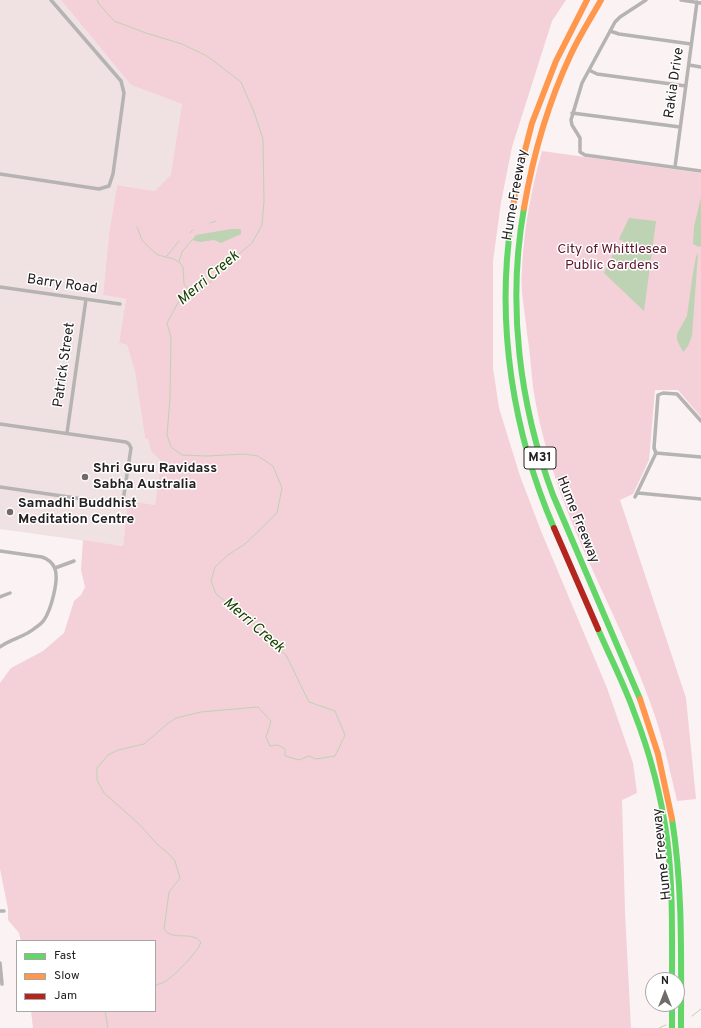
<!DOCTYPE html>
<style>
body{margin:0}
#map{position:relative;width:701px;height:1028px;overflow:hidden;background:#faf2f3;font-family:Overpass,sans-serif}
canvas{display:block}
.legend{position:absolute;left:16px;top:940px;width:140px;height:72px;box-sizing:border-box;background:#fff;border:1px solid #a8a6a6;margin:0;padding:5px 7px;list-style:none;font-size:12px;color:#252021}
.legend li{display:flex;align-items:center;gap:8px;height:20px}
.legend b{width:20px;border:1px solid #a8a6a6}
.north{position:absolute;left:645px;top:972px;width:40px;height:40px;box-sizing:border-box;background:#fff;border:1px solid #a8a6a6;border-radius:50%;rotate:0deg;font-size:11px;font-weight:700;line-height:16px;text-align:center;color:#252021}
.north::after{content:'';display:block;margin:auto;width:14px;height:18px;background:#706a6a;clip-path:polygon(50% 0,100% 100%,50% 72%,0 100%)}
</style>
<div id="map">
<canvas width="701" height="1028"></canvas>
<ul class="legend">
<li><b style="height:5px;background:#63d668"></b>Fast</li>
<li><b style="height:5px;background:#ff974d"></b>Slow</li>
<li><b style="height:5px;background:#b3261e"></b>Jam</li>
</ul>
<div class="north">N</div>
</div>
<script>
const ctx = document.querySelector('canvas').getContext('2d');
ctx.lineJoin = 'round';
function paint(path, color) {
  ctx.fillStyle = color;
  ctx.fill(path, 'evenodd');
}
function stroke(path, color, width, dash) {
  ctx.strokeStyle = color;
  ctx.lineWidth = width;
  ctx.lineCap = dash ? 'butt' : 'round';
  ctx.setLineDash(dash || []);
  ctx.stroke(path);
}
function write(font, color, halo, rows, align = 'center') {
  ctx.font = font + ' Overpass,sans-serif';
  ctx.lineWidth = 3;
  ctx.setLineDash([]);
  ctx.textBaseline = 'middle';
  ctx.strokeStyle = halo;
  ctx.fillStyle = color;
  for (const [text, x, y, turn = 0] of rows) {
    ctx.save();
    ctx.translate(x, y);
    ctx.rotate((+turn || 0) * Math.PI / 180);
    ctx.textAlign = isNaN(turn) ? turn : align;
    if (halo) ctx.strokeText(text, 0, 0);
    ctx.fillText(text, 0, 0);
    ctx.restore();
  }
}
const built = new Path2D(`
 M 0,0 L 61,0 L 131,85 L 182,104 L 172,175 L 155,191 L 117,185 L 109,234 L 103,295 L 126,299 L 119,343 L 127,345 L 135,372 L 145,438 L 148,438 L 151,451 L 161,460 L 155,505 L 128,502 L 123,546 L 0,529 Z`);
const green = new Path2D(`
 M 61,0 L 566,0 L 552,21 L 512,147 L 501,202 L 493,261 L 493,368 L 499,408 L 520,476 L 541,531 L 607,688 L 633,763 L 637,793 L 622,800 L 625,912 L 631,1028 L 33,1028 L 31,1011 L 155,1011 L 155,941 L 21,941 L 19,933 L 8,920 L 8,909 L 0,869 L 0,683 L 11,668 L 43,651 L 64,633 L 74,601 L 81,595 L 85,587 L 81,570 L 83,540 L 123,546 L 128,501 L 155,505 L 161,461 L 151,451 L 148,439 L 145,438 L 135,372 L 127,345 L 119,343 L 126,299 L 103,295 L 109,234 L 117,185 L 155,191 L 171,175 L 182,104 L 131,85 Z
 M 542,151 L 701,173 L 701,417 L 678,390 L 655,390 L 649,460 L 633,494 L 620,500 L 686,698 L 696,799 L 677,801 C 671,775 665,748 657,722 C 635,654 600,591 573,525 C 555,481 540,434 533,387 C 531,369 530,351 527,333 C 525,312 520,290 522,269 C 524,229 531,190 542,151 Z`);
const water = new Path2D(`
 M 701,197 L 701,246 L 699,247 L 693,244 L 694,227 Z
 M 629,218 L 656,221 L 644,311 L 604,273 L 614,252 L 621,255 L 626,243 L 619,239 Z
 M 231,229 L 241,229 L 241,234 L 221,243 L 214,240 L 200,242 L 192,240 L 196,235 Z
 M 698,253 L 692,336 L 688,346 L 683,352 L 677,340 L 677,334 L 687,316 L 693,273 L 696,257 Z`);
const stream = new Path2D(`
 M 97,0 L 99,4 L 114,21 L 146,33 L 182,44 L 207,56 L 241,82 L 254,112 L 263,139 L 264,201 L 262,225 L 252,243 L 234,258 L 226,267 L 208,284 L 179,301 L 167,323 L 171,337 L 170,398 L 167,435 L 171,447 L 182,455 L 207,456 L 244,454 L 258,456 L 273,466 L 282,488 L 277,513 L 245,544 L 228,555 L 215,567 L 211,581 L 216,594 L 225,601 L 247,616 L 270,642 L 286,655 L 309,702 L 335,711 L 345,735 L 335,756 L 316,759 L 309,756 L 299,760 L 285,756 L 285,749 L 278,745 L 270,746 L 266,737 L 271,721 L 258,707 L 201,712 L 176,718 L 167,724 L 144,744 L 118,750 L 108,755 L 97,768 L 97,780 L 104,793 L 138,823 L 157,844 L 169,854 L 175,861 L 180,878 L 169,892 L 164,929 C 171,940 185,933 196,938 C 198,938 199,941 201,942 C 199,951 171,980 162,983 C 160,984 158,984 156,985 L 155,984
 M 210,223 L 216,221
 M 137,227 L 142,240 L 154,252 L 158,255 L 174,259 L 180,263 L 183,267 L 184,284 L 191,293
 M 190,233 L 193,230
 M 167,256 L 179,241
 M 179,262 L 182,252 L 192,240
 M 105,1011 L 108,1028
 M 692,1016 L 701,1009
 M 659,1028 L 666,1025`);
const street = new Path2D(`
 M 646,0 L 620,17 L 615,22 L 582,83 L 571,120 L 572,125 L 580,138 L 580,152 L 585,155 L 701,171
 M 681,0 L 701,3
 M 610,31 L 619,34 L 691,44
 M 689,65 L 701,67
 M 589,70 L 597,74 L 686,86
 M 572,113 L 680,127
 M 675,167 L 697,2
 M 0,174 L 99,189 L 109,186 L 113,174 L 124,93 L 121,81 L 51,0
 M 0,287 L 120,304
 M 0,424 L 126,442 L 129,444 L 131,448 L 123,501 L 117,504 L 0,487
 M 67,433 L 86,299
 M 656,453 L 654,448 L 658,395 L 663,393 L 677,394 L 701,421
 M 638,493 L 701,499
 M 635,497 L 656,453 L 701,457
 M 0,551 L 42,557 C 48,559 53,563 55,569 C 59,580 51,610 44,620 C 42,623 38,626 35,628 C 25,637 10,639 0,647
 M 55,568 L 74,561
 M 0,597 L 10,593
 M 0,911 L 4,911
 M 0,963 L 2,984`);
const fast = new Path2D(`
 M 524,208 C 507,304 519,404 553,495 L 640,699
 M 511,223 C 496,325 513,433 554,528
 M 598,629 C 610,657 624,684 634,712 C 650,753 661,795 667,838 C 673,885 672,933 672,980
 M 672,819 C 683,888 681,958 681,1028
 M 672,1004 L 672,1028`);
const slow = new Path2D(`
 M 524,208 C 533,155 548,103 571,54 C 580,35 591,18 601,0
 M 511,223 L 516,185 L 532,123 L 556,61 L 587,0
 M 640,699 L 658,754 L 672,819`);
const jam = new Path2D(`
 M 554,528 L 598,629`);
const markers = [
 [85,477,4,"#706a6a"],
 [10,512,4,"#706a6a"]
];
const shields = [
 [540,458,32]
];
const shieldNames = [
 ["M31",540,458]
];
const streetNames = [
 ["Rakia Drive",675,83,-82],
 ["Hume Freeway",516,195,-80],
 ["Barry Road",62,285,8],
 ["Patrick Street",65,365,-82],
 ["Hume Freeway",577,520,68],
 ["Hume Freeway",663,854,-96]
];
const parkNames = [
 ["City of Whittlesea",612,250],
 ["Public Gardens",612,266]
];
const poiNames = [
 ["Shri Guru Ravidass",93,469],
 ["Sabha Australia",93,485],
 ["Samadhi Buddhist",18,504],
 ["Meditation Centre",18,520]
];
const waterNames = [
 ["Merri Creek",209,279,-40],
 ["Merri Creek",253,626,41]
];
paint(built, '#f0e1e3');
paint(green, '#f4d0d8');
paint(water, '#bed3b3');
stroke(stream, '#bed3b3', 1);
stroke(street, '#b5b4b2', 3.5);
stroke(fast, '#63d668', 6);
stroke(slow, '#ff974d', 6);
stroke(jam, '#b3261e', 6);
for (const [x, y, r, color] of markers) {
  const dot = new Path2D();
  dot.arc(x, y, r, 0, 2 * Math.PI);
  ctx.fillStyle = color;
  ctx.fill(dot);
  stroke(dot, '#fff', 1.5);
}
for (const [x, y, w] of shields) {
  const box = new Path2D();
  box.roundRect(x - w / 2, y - 11, w, 22, 3);
  ctx.fillStyle = '#fff';
  ctx.fill(box);
  stroke(box, '#252021', 1);
}
write('bold 13px', '#252021', null, shieldNames);
write('14px', '#252021', '#fff', streetNames);
write('14px', '#5d172d', '#fff', parkNames);
write('bold 14px', '#252021', '#fff', poiNames, 'left');
write('italic 15px', '#1a4402', '#fff', waterNames);
</script>
